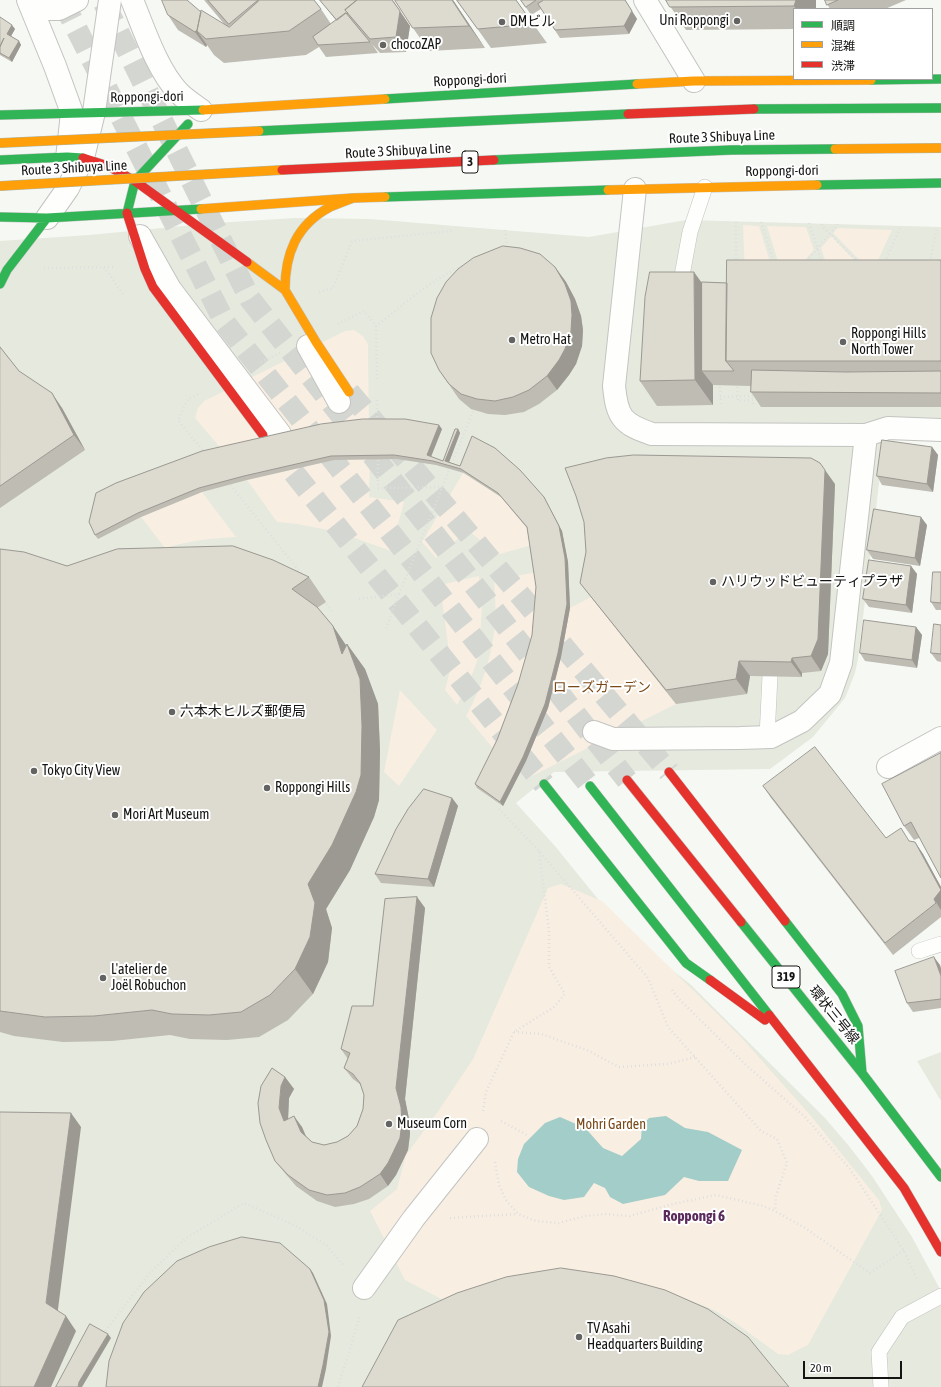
<!DOCTYPE html>
<meta charset="utf-8">
<style>
body{margin:0}
#map{position:relative;width:941px;height:1387px;overflow:hidden;background:#f6f8f3;font-family:"Asap Condensed","Noto Sans JP",sans-serif}
canvas{display:block}
.legend{position:absolute;left:793px;top:8px;width:140px;height:72px;box-sizing:border-box;background:#fff;border:1px solid #a1a1a0;margin:0;padding:5px 7px;list-style:none;font-size:12px;color:#141512}
.legend li{display:flex;align-items:center;gap:8px;height:20px}
.legend b{width:20px;border:1px solid #a1a1a0}
.scale{position:absolute;left:803px;top:1361px;width:99px;height:18px;box-sizing:border-box;border:2px solid #141512;border-top:0;padding-left:5px;font-size:12px;line-height:14px;white-space:nowrap;color:#141512;-webkit-text-stroke:3px #fff;paint-order:stroke}
</style>
<div id="map">
<canvas width="941" height="1387"></canvas>
<ul class="legend">
<li><b style="height:5px;background:#30b455"></b>順調</li>
<li><b style="height:5px;background:#ff9f0a"></b>混雑</li>
<li><b style="height:5px;background:#e5322d"></b>渋滞</li>
</ul>
<div class="scale">20 m</div>
</div>
<script>
const ctx = document.querySelector('canvas').getContext('2d');
ctx.lineJoin = 'round';
function paint(path, color) {
  ctx.fillStyle = color;
  ctx.fill(path, 'evenodd');
}
function stroke(path, color, width, dash) {
  ctx.strokeStyle = color;
  ctx.lineWidth = width;
  ctx.lineCap = dash ? 'butt' : 'round';
  ctx.setLineDash(dash || []);
  ctx.stroke(path);
}
function write(font, color, halo, rows, align = 'center') {
  ctx.font = font + ' "Asap Condensed","Noto Sans JP",sans-serif';
  ctx.lineWidth = 4;
  ctx.setLineDash([]);
  ctx.textBaseline = 'middle';
  ctx.strokeStyle = halo;
  ctx.fillStyle = color;
  for (const [text, x, y, turn = 0] of rows) {
    ctx.save();
    ctx.translate(x, y);
    ctx.rotate((+turn || 0) * Math.PI / 180);
    ctx.textAlign = isNaN(turn) ? turn : align;
    if (halo) ctx.strokeText(text, 0, 0);
    ctx.fillText(text, 0, 0);
    ctx.restore();
  }
}
const built = new Path2D(`
 M 295,218 L 370,219 L 589,237 L 686,220 L 941,227 L 941,418 L 887,417 L 858,659 L 855,673 L 845,698 L 813,737 L 770,769 L 554,772 L 516,803 L 555,846 L 627,935 L 690,984 L 825,1118 L 849,1146 L 872,1176 L 912,1237 L 941,1291 L 941,1387 L 0,1387 L 0,241 L 89,235 L 215,223 Z
 M 941,1052 L 941,1101 L 917,1061 Z`);
const green = new Path2D(`
 M 743,225 L 759,226 L 775,278 L 745,278 Z
 M 767,226 L 806,227 L 814,250 L 789,278 L 783,278 Z
 M 837,228 L 892,230 L 872,273 L 833,233 Z
 M 831,236 L 873,279 L 831,278 L 821,248 Z
 M 354,330 L 363,336 L 368,344 L 369,423 L 223,451 L 195,418 L 198,408 L 204,401 L 345,331 Z
 M 370,459 L 369,497 L 404,502 L 391,551 L 338,532 L 297,524 L 277,522 L 247,480 L 334,460 Z
 M 463,473 L 501,497 L 530,531 L 532,545 L 493,556 L 482,542 L 468,530 L 436,558 L 422,542 Z
 M 202,492 L 236,537 C 212,538 189,541 165,548 L 141,517 Z
 M 537,572 L 539,591 L 535,639 L 496,752 L 466,716 C 482,687 493,654 495,621 C 496,608 495,594 494,580 Z
 M 479,576 L 482,606 L 479,656 L 469,683 L 457,705 L 445,690 L 451,667 L 440,585 Z
 M 591,597 L 676,704 L 526,779 L 526,761 L 570,608 Z
 M 400,690 L 437,730 L 399,786 L 384,772 Z
 M 561,884 L 602,901 L 741,1037 L 811,1116 L 879,1200 L 882,1210 L 808,1345 L 788,1355 L 778,1354 L 734,1322 L 714,1310 L 684,1298 L 654,1288 L 453,1305 L 405,1280 L 370,1211 L 397,1189 L 406,1155 L 439,1110 L 473,1059 L 548,888 Z`);
const water = new Path2D(`
 M 666,1116 L 685,1128 L 708,1132 L 742,1150 L 728,1181 L 699,1181 L 684,1177 L 665,1195 L 623,1204 L 610,1197 L 605,1188 L 594,1183 L 584,1197 L 564,1200 L 549,1196 L 529,1187 L 517,1172 L 518,1159 L 524,1144 L 545,1123 L 560,1117 L 576,1124 L 587,1130 L 603,1148 L 622,1156 L 641,1139 L 642,1126 L 649,1118 Z`);
const primaryTunnel = new Path2D(`
 M 62,0 L 225,323 L 590,786
 M 104,3 L 250,299 L 627,780
 M 349,392 L 669,772
 M 273,447 L 544,784`);
const path = new Path2D(`
 M 736,222 L 736,262
 M 761,222 L 774,262
 M 809,223 L 822,262
 M 822,224 L 822,226 L 858,262
 M 505,230 L 507,250
 M 806,261 L 837,226 L 837,224
 M 885,262 L 901,226
 M 930,262 L 937,227
 M 104,267 L 123,294
 M 44,268 L 115,267
 M 319,292 L 333,288 L 352,241 L 452,231
 M 338,324 L 364,311 L 376,326 C 402,306 433,278 463,266
 M 376,326 L 377,381
 M 261,362 L 280,353
 M 720,383 L 721,406
 M 737,383 L 738,401 L 753,400 L 753,404 L 751,404
 M 198,394 L 188,399 L 178,420 L 204,452
 M 720,397 L 755,396
 M 377,400 L 377,421
 M 378,456 L 378,488 L 443,487
 M 228,482 L 304,577
 M 399,594 L 474,409
 M 359,599 L 399,594 L 385,631
 M 324,601 L 332,611
 M 499,809 L 539,851 L 648,978 L 668,1027 L 761,1131 L 777,1139 L 787,1163 L 776,1196 L 775,1211
 M 672,990 L 680,1000 L 746,1065 L 805,1117 L 850,1169 L 904,1251 L 917,1280
 M 514,1032 L 541,1034 L 587,1050 L 619,1067 L 668,1064 L 695,1057
 M 483,1111 L 486,1092 L 514,1032 L 554,1007 L 565,994 L 549,967 L 549,931 L 539,851
 M 501,1121 L 527,1135
 M 495,1162 L 499,1185 L 506,1200 L 518,1214 L 536,1221 L 559,1223 L 585,1216 L 605,1214 L 630,1216 L 673,1204 L 716,1195 L 763,1206 L 775,1211 L 805,1228 L 870,1273 L 906,1249
 M 450,1218 L 517,1214
 M 103,1334 L 149,1274 L 186,1238 L 244,1203 L 294,1225 L 326,1245 L 344,1266
 M 338,1387 L 358,1323 L 359,1315`);
const lane = new Path2D(`
 M 679,292 L 690,232 L 705,187
 M 767,737 L 770,676
 M 919,951 L 941,944
 M 881,1387 L 879,1352 L 902,1317 L 941,1296`);
const street = new Path2D(`
 M 28,0 L 55,66 L 72,113 L 67,158
 M 132,0 C 144,29 157,70 179,93 C 185,99 194,105 201,110
 M 645,0 L 694,81
 M 32,9 L 59,9 L 77,0
 M 47,218 L 68,188 L 83,158 L 94,112 L 110,0
 M 140,236 L 170,289 L 280,434
 M 308,346 L 339,402
 M 866,435 L 888,428 L 941,430
 M 594,732 L 613,739 L 740,738 L 771,737 L 802,721 L 830,694 L 841,663 L 866,435 L 652,434 C 622,424 617,417 614,386 L 635,189
 M 888,767 L 941,738
 M 364,1288 L 414,1218 L 477,1139`);
const fast = new Path2D(`
 M 871,80 L 941,79
 M 385,99 L 637,84
 M 0,115 L 203,110
 M 0,160 L 67,157 L 83,158
 M 817,185 L 941,183
 M 385,197 L 608,190
 M 127,213 L 135,181 L 188,124
 M 0,217 L 47,218 L 201,209
 M 0,284 L 7,270 L 47,218
 M 544,784 L 686,963 L 710,980
 M 590,786 L 769,1015
 M 785,921 L 842,994 L 858,1026 L 862,1073
 M 741,922 L 862,1073 L 941,1177`);
const slow = new Path2D(`
 M 637,84 L 694,81 L 871,80
 M 203,110 L 385,99
 M 608,190 L 817,185
 M 201,209 L 353,198 L 385,197
 M 247,262 L 285,290 L 316,342 L 349,392
 M 285,290 C 285,254 296,225 330,207 C 337,204 345,201 353,198`);
const jam = new Path2D(`
 M 83,158 L 108,166 L 135,181 L 247,262
 M 127,213 L 145,269 L 153,287 L 263,435
 M 669,772 L 785,921
 M 627,780 L 741,922
 M 710,980 L 765,1020
 M 769,1015 L 904,1188 L 941,1252`);
const fastBridge = new Path2D(`
 M 754,109 L 941,108
 M 259,131 L 628,114
 M 494,160 L 731,150 L 835,149`);
const slowBridge = new Path2D(`
 M 0,143 L 259,131
 M 835,149 L 941,148
 M 0,186 L 282,170`);
const jamBridge = new Path2D(`
 M 628,114 L 754,109
 M 282,170 L 494,160`);
const wall = new Path2D(`
 M 204,0 L 314,0 L 321,9 L 331,24 L 336,20 L 320,0 L 393,0 L 410,26 L 406,52 L 380,53 L 372,44 L 378,53 L 326,57 L 319,47 L 306,55 L 224,63 L 214,55 L 207,45 L 206,47 L 178,30 L 168,15 L 201,12 L 225,25 Z
 M 395,0 L 453,0 L 485,48 L 429,51 L 413,28 Z
 M 457,0 L 516,0 L 547,43 L 491,48 Z
 M 521,0 L 625,0 L 637,19 L 629,34 L 560,38 L 541,9 L 531,15 Z
 M 666,0 L 816,0 L 816,9 L 794,9 L 794,29 L 686,30 Z
 M 825,0 L 906,0 L 885,9 L 830,9 Z
 M 0,17 L 15,29 L 11,36 L 19,41 L 21,45 L 12,62 L 0,55 Z
 M 941,260 L 941,407 L 761,407 L 751,392 L 751,386 L 713,385 L 713,405 L 657,406 L 640,381 L 702,282 L 727,283 Z
 M 555,267 L 566,282 L 575,299 L 581,316 L 583,330 L 582,346 L 576,364 L 569,375 L 557,390 L 539,404 L 524,412 L 505,415 L 488,414 L 471,409 L 459,399 L 439,370 Z
 M 0,347 L 19,371 L 62,408 L 85,450 L 0,508 Z
 M 442,429 L 431,457 L 443,461 L 458,429 L 460,433 L 449,462 L 544,497 L 546,501 L 562,531 L 568,562 L 570,608 L 561,657 L 548,708 L 526,761 L 503,806 L 477,788 L 475,784 L 497,740 L 518,684 L 532,635 L 536,587 L 527,528 L 501,497 L 464,473 L 436,465 L 397,459 L 334,460 L 247,480 L 202,492 L 141,517 L 98,539 L 95,535 L 96,493 Z
 M 932,447 L 938,455 L 933,492 L 882,485 L 877,476 Z
 M 835,484 L 828,654 L 821,671 L 802,673 L 802,677 L 750,676 L 747,694 L 676,704 L 591,597 L 580,583 L 586,552 L 584,522 Z
 M 927,525 L 920,566 L 873,559 L 867,550 Z
 M 0,549 L 67,566 L 309,577 L 326,602 L 317,608 L 333,626 L 346,645 L 347,644 L 365,669 L 378,704 L 380,751 L 379,800 L 374,817 L 350,870 L 326,909 L 332,928 L 328,962 L 313,994 L 288,1020 L 259,1037 L 227,1040 L 190,1039 L 170,1035 L 112,1041 L 63,1042 L 14,1036 L 0,1032 Z
 M 911,566 L 917,574 L 912,613 L 869,607 L 863,599 Z
 M 941,572 L 941,610 L 936,610 L 931,602 Z
 M 941,625 L 941,662 L 937,661 L 931,653 Z
 M 916,627 L 922,635 L 917,668 L 865,661 L 860,653 Z
 M 941,753 L 919,838 L 914,840 L 904,826 Z
 M 763,786 L 886,838 L 915,842 L 923,854 L 941,887 L 941,917 L 893,955 L 771,798 Z
 M 452,798 L 458,806 L 434,887 L 381,883 L 375,874 Z
 M 417,897 L 425,908 L 405,1099 L 409,1119 L 410,1134 L 408,1150 L 396,1175 L 388,1186 L 369,1199 L 354,1204 L 335,1207 L 317,1201 L 296,1186 L 284,1172 L 275,1161 L 285,1077 L 294,1089 L 289,1098 L 288,1119 L 302,1127 L 306,1136 L 312,1142 L 324,1145 L 337,1142 L 348,1136 L 357,1126 L 363,1109 L 364,1095 L 361,1085 L 353,1079 L 344,1068 L 348,1059 L 341,1049 L 373,1006 Z
 M 940,965 L 941,969 L 941,1008 L 913,1012 L 907,1003 Z`);
const shadedWall = new Path2D(`
 M 392,0 L 410,26 L 406,52 L 396,37 Z
 M 452,0 L 453,0 L 485,48 L 469,26 Z
 M 625,0 L 637,19 L 629,34 L 624,26 Z
 M 796,0 L 816,0 L 816,9 L 796,9 L 794,6 Z
 M 207,17 L 197,31 L 207,45 L 206,47 L 195,32 Z
 M 12,25 L 15,29 L 10,38 L 7,34 Z
 M 19,41 L 21,45 L 12,62 L 9,58 Z
 M 555,267 L 566,282 L 575,299 L 581,316 L 583,330 L 582,346 L 576,364 L 569,375 L 557,390 L 547,376 Z
 M 694,272 L 712,297 L 702,371 L 713,385 L 713,405 L 695,380 Z
 M 52,393 L 62,408 L 85,450 L 74,435 Z
 M 439,425 L 442,429 L 430,459 L 427,455 Z
 M 458,429 L 460,433 L 448,465 L 445,461 Z
 M 932,447 L 938,455 L 933,492 L 927,484 Z
 M 825,470 L 835,484 L 828,654 L 821,671 L 811,656 Z
 M 544,497 L 546,501 L 562,531 L 568,562 L 570,608 L 561,657 L 548,708 L 526,761 L 503,806 L 500,802 L 523,757 Z
 M 921,517 L 927,525 L 920,566 L 915,558 Z
 M 911,566 L 917,574 L 912,613 L 906,605 Z
 M 333,626 L 349,650 L 347,644 L 365,669 L 378,704 L 380,751 L 379,800 L 374,817 L 350,870 L 326,909 L 332,928 L 328,962 L 313,994 L 295,969 L 342,654 Z
 M 916,627 L 922,635 L 917,668 L 912,660 Z
 M 792,658 L 802,673 L 802,677 L 791,662 Z
 M 739,661 L 750,676 L 747,694 L 736,679 Z
 M 452,798 L 458,806 L 434,887 L 428,879 Z
 M 915,842 L 923,854 L 941,887 L 941,890 Z
 M 941,890 L 941,910 L 934,899 Z
 M 417,897 L 425,908 L 405,1099 L 409,1119 L 410,1134 L 408,1150 L 396,1175 L 388,1186 L 380,1174 L 396,1088 Z
 M 934,957 L 940,965 L 941,969 L 941,976 Z
 M 285,1077 L 294,1089 L 289,1098 L 288,1120 L 284,1121 L 279,1108 L 281,1086 Z
 M 71,1113 L 81,1127 L 57,1317 L 46,1303 Z
 M 294,1116 L 302,1127 L 309,1144 L 301,1132 Z
 M 310,1269 L 313,1273 L 327,1304 L 331,1336 L 326,1369 L 322,1387 L 318,1387 Z
 M 66,1316 L 76,1331 L 51,1387 L 34,1387 Z
 M 108,1334 L 111,1338 L 82,1387 L 78,1387 L 79,1382 Z`);
const building = new Path2D(`
 M 162,0 L 187,0 L 201,12 L 197,30 L 195,32 L 168,15 Z
 M 208,0 L 258,0 L 229,24 Z
 M 260,0 L 314,0 L 321,9 L 289,31 L 206,39 L 197,31 L 201,10 L 229,27 Z
 M 320,0 L 357,0 L 345,10 L 348,13 L 347,14 L 346,13 L 337,20 Z
 M 357,0 L 392,0 L 400,11 L 396,37 L 370,39 L 345,10 Z
 M 395,0 L 452,0 L 469,26 L 413,28 Z
 M 457,0 L 516,0 L 533,24 L 478,29 Z
 M 521,0 L 536,0 L 526,7 Z
 M 544,0 L 625,0 L 632,11 L 624,26 L 555,30 L 538,4 Z
 M 666,0 L 796,0 L 794,6 L 670,7 Z
 M 825,0 L 838,0 L 827,5 Z
 M 346,13 L 370,42 L 318,45 L 313,37 Z
 M 0,17 L 12,25 L 7,34 L 19,41 L 9,58 L 0,53 L 0,47 L 4,38 L 0,46 Z
 M 503,246 L 520,248 L 540,254 L 555,267 L 565,284 L 571,301 L 572,315 L 571,331 L 565,349 L 559,360 L 547,376 L 529,390 L 513,397 L 495,401 L 477,399 L 461,394 L 449,384 L 439,370 L 431,353 L 431,318 L 437,298 L 446,282 L 458,269 L 473,258 Z
 M 727,260 L 941,260 L 941,361 L 726,361 Z
 M 650,272 L 694,272 L 695,380 L 640,381 L 645,297 Z
 M 702,282 L 727,283 L 726,361 L 734,371 L 702,371 Z
 M 0,347 L 19,371 L 52,393 L 74,435 L 0,486 Z
 M 752,370 L 846,372 L 941,371 L 941,393 L 751,392 Z
 M 363,419 L 405,419 L 439,425 L 427,455 L 443,461 L 455,429 L 458,429 L 445,461 L 460,466 L 472,436 L 495,448 L 520,470 L 544,497 L 559,526 L 565,558 L 567,604 L 558,653 L 545,704 L 523,757 L 500,802 L 475,784 L 497,740 L 518,684 L 532,635 L 536,587 L 527,527 L 498,493 L 461,469 L 433,461 L 394,455 L 331,456 L 244,476 L 199,488 L 138,513 L 95,535 L 89,522 L 96,493 L 116,483 L 202,451 L 321,424 Z
 M 882,440 L 932,447 L 927,484 L 877,476 Z
 M 634,455 L 811,458 L 820,463 L 825,470 L 818,639 L 811,656 L 792,658 L 791,662 L 739,661 L 736,679 L 666,690 L 580,583 L 586,552 L 584,522 L 576,496 L 565,468 L 606,458 Z
 M 874,509 L 921,517 L 915,558 L 867,550 Z
 M 233,546 L 273,560 L 309,577 L 292,589 L 317,607 L 333,626 L 342,654 L 347,644 L 360,679 L 362,726 L 361,775 L 356,792 L 332,845 L 308,884 L 315,903 L 310,937 L 295,969 L 270,995 L 241,1012 L 209,1015 L 172,1014 L 152,1010 L 94,1016 L 45,1017 L 0,1011 L 0,549 L 24,552 L 67,566 L 117,549 Z
 M 869,560 L 911,566 L 906,605 L 863,599 Z
 M 933,572 L 941,572 L 941,603 L 931,602 Z
 M 864,620 L 916,627 L 912,660 L 860,653 Z
 M 934,624 L 941,625 L 941,654 L 931,653 Z
 M 815,747 L 886,838 L 901,828 L 909,841 L 915,842 L 941,890 L 934,899 L 936,903 L 885,943 L 763,786 Z
 M 941,753 L 941,878 L 911,822 L 904,826 L 882,784 Z
 M 424,789 L 452,798 L 428,879 L 375,874 L 396,829 L 408,809 Z
 M 417,897 L 396,1088 L 401,1107 L 402,1122 L 400,1138 L 388,1163 L 380,1174 L 360,1187 L 345,1193 L 327,1195 L 309,1190 L 288,1175 L 275,1161 L 266,1140 L 260,1123 L 258,1103 L 261,1086 L 272,1068 L 285,1077 L 281,1086 L 279,1108 L 284,1121 L 294,1116 L 301,1132 L 312,1142 L 324,1145 L 337,1142 L 348,1136 L 357,1126 L 363,1109 L 364,1095 L 360,1083 L 353,1074 L 344,1068 L 350,1053 L 341,1049 L 347,1026 L 352,1006 L 373,1006 L 385,899 Z
 M 934,957 L 941,976 L 941,999 L 907,1003 L 895,971 Z
 M 0,1112 L 71,1113 L 46,1303 L 66,1316 L 34,1387 L 0,1387 Z
 M 242,1237 L 280,1243 L 310,1269 L 324,1300 L 329,1332 L 323,1365 L 318,1387 L 106,1387 L 109,1361 L 123,1323 L 144,1292 L 177,1261 L 209,1247 Z
 M 561,1268 L 614,1276 L 665,1290 L 708,1309 L 748,1337 L 789,1387 L 362,1387 L 398,1320 L 457,1293 L 506,1277 Z
 M 90,1324 L 108,1334 L 79,1382 L 78,1387 L 56,1387 Z`);
const markers = [
 [737,21,4,"#636461"],
 [502,22,4,"#636461"],
 [383,45,4,"#636461"],
 [512,340,4,"#636461"],
 [843,342,4,"#636461"],
 [713,582,4,"#636461"],
 [172,712,4,"#636461"],
 [34,771,4,"#636461"],
 [267,788,4,"#636461"],
 [115,815,4,"#636461"],
 [103,978,4,"#636461"],
 [389,1124,4,"#636461"],
 [579,1337,4,"#636461"]
];
const shields = [
 [470,162,16],
 [786,977,28]
];
const shieldNames = [
 ["3",470,162],
 ["319",786,977]
];
const poiNames = [
 ["Uni Roppongi",729,21,"right"],
 ["DMビル",510,22],
 ["chocoZAP",391,45],
 ["Roppongi Hills",851,334],
 ["North Tower",851,350],
 ["Metro Hat",520,340],
 ["ハリウッドビューティプラザ",721,582],
 ["六本木ヒルズ郵便局",180,712],
 ["Tokyo City View",42,771],
 ["Roppongi Hills",275,788],
 ["Mori Art Museum",123,815],
 ["L'atelier de",111,970],
 ["Joël Robuchon",111,986],
 ["Museum Corn",397,1124],
 ["TV Asahi",587,1329],
 ["Headquarters Building",587,1345]
];
const streetNames = [
 ["Roppongi-dori",470,80,-3],
 ["Roppongi-dori",147,97,-1],
 ["Route 3 Shibuya Line",722,137,-2],
 ["Route 3 Shibuya Line",398,151,-3],
 ["Route 3 Shibuya Line",74,168,-3],
 ["Roppongi-dori",782,171,-1],
 ["環状三号線",834,1015,51]
];
const parkNames = [
 ["ローズガーデン",602,688],
 ["Mohri Garden",611,1125]
];
const neighbourhoodNames = [
 ["Roppongi 6",694,1216]
];
paint(built, '#e5e9de');
paint(green, '#f8eee2');
paint(water, '#a3cdc8');
stroke(primaryTunnel, '#d4d6d1', 22, [22, 11]);
stroke(lane, '#c3c4c1', 16);
stroke(street, '#c3c4c1', 24);
stroke(fast, '#c3c4c1', 10);
stroke(slow, '#c3c4c1', 10);
stroke(jam, '#c3c4c1', 10);
stroke(path, '#dfdfde', 2.5, [1, 3]);
stroke(lane, '#fefefd', 15);
stroke(street, '#fefefd', 22);
stroke(fast, '#30b455', 9);
stroke(slow, '#ff9f0a', 9);
stroke(jam, '#e5322d', 9);
stroke(fastBridge, '#abb8ae', 10, []);
stroke(slowBridge, '#abb8ae', 10, []);
stroke(jamBridge, '#abb8ae', 10, []);
stroke(fastBridge, '#30b455', 9);
stroke(slowBridge, '#ff9f0a', 9);
stroke(jamBridge, '#e5322d', 9);
paint(wall, '#bebcb3');
paint(shadedWall, '#9b9992');
paint(building, '#dddbd0');
stroke(building, '#9b9992', 1);
for (const [x, y, r, color] of markers) {
  const dot = new Path2D();
  dot.arc(x, y, r, 0, 2 * Math.PI);
  ctx.fillStyle = color;
  ctx.fill(dot);
  stroke(dot, '#fff', 1.5);
}
for (const [x, y, w] of shields) {
  const box = new Path2D();
  box.roundRect(x - w / 2, y - 11, w, 22, 3);
  ctx.fillStyle = '#fff';
  ctx.fill(box);
  stroke(box, '#141512', 1);
}
write('bold 13px', '#141512', null, shieldNames);
write('14px', '#141512', '#fff', poiNames, 'left');
write('14px', '#141512', '#fff', streetNames);
write('14px', '#7b4917', '#fff', parkNames);
write('bold 15px', '#5a2a5c', '#fff', neighbourhoodNames);
</script>
